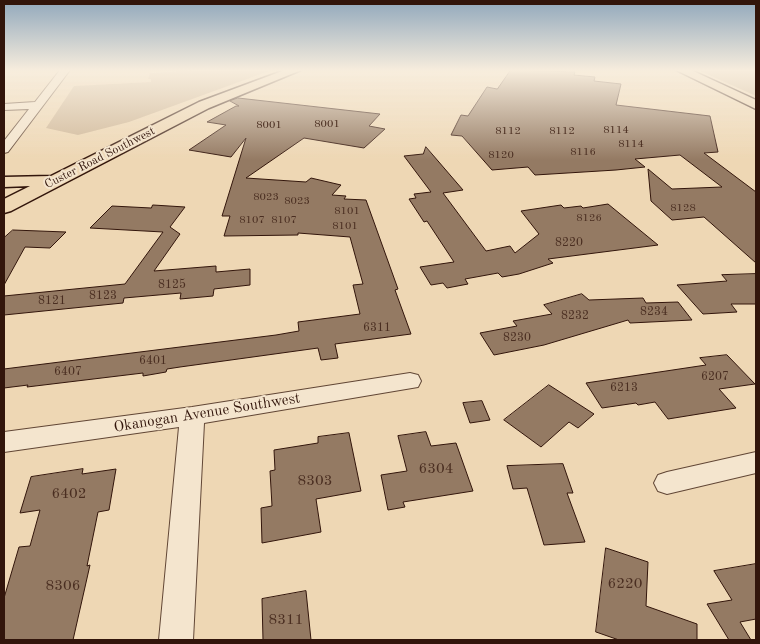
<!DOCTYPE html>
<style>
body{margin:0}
#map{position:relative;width:760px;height:644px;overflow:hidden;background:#eed7b4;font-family:"Old Standard TT",serif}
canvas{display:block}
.frame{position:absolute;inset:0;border:5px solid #32150b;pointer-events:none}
</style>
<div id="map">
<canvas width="760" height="644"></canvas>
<div class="frame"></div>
</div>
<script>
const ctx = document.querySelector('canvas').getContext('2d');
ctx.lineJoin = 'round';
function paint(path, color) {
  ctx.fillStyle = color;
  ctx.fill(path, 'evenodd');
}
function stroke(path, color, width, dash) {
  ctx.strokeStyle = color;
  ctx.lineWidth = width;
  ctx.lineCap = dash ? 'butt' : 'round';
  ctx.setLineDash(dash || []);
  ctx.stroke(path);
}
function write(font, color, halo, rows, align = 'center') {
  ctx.font = font + ' "Old Standard TT",serif';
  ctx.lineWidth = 4;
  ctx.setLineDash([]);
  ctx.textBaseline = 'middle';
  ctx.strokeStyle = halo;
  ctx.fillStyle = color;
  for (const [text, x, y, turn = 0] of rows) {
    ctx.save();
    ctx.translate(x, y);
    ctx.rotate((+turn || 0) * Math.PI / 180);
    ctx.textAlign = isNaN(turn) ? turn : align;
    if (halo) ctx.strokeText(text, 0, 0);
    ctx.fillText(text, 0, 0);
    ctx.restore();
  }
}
const green = new Path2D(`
 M 193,70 L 272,70 L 129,122 L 78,135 L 46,128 L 74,86 L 151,82 L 151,79 L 148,79 L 150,73 Z
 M 698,70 L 756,70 L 756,96 Z`);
const building = new Path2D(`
 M 511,70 L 575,72 L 574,75 L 595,77 L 594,81 L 621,84 L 616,105 L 710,116 L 718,152 L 704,153 L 756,192 L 756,263 L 704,217 L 672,220 L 651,201 L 648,169 L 672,189 L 722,187 L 680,155 L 635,159 L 645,167 L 616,170 L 535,175 L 528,167 L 492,170 L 462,136 L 451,135 L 461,115 L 468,116 L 487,87 L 497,89 Z
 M 238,98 L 380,114 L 369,126 L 385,129 L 364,148 L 304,138 L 246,178 L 306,182 L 311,178 L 341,185 L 332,195 L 346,196 L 344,199 L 366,200 L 398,289 L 395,290 L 411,334 L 335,344 L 338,358 L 321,360 L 318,348 L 180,367 L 167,369 L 166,372 L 143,376 L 143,373 L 27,387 L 28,385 L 4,388 L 4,369 L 276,335 L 299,331 L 298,322 L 360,314 L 353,285 L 363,284 L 350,237 L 298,233 L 298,235 L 224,236 L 230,216 L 222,216 L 246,138 L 231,157 L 189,150 L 226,125 L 207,122 L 236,106 L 239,106 L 230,101 Z
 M 426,147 L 463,190 L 443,193 L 486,251 L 510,246 L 515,253 L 539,234 L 521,211 L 561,205 L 564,208 L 581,206 L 583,208 L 608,204 L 658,245 L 548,259 L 553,263 L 519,274 L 502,277 L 498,273 L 465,279 L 468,284 L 447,288 L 443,283 L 431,285 L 420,267 L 454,262 L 427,221 L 424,222 L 409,199 L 416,198 L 414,194 L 431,192 L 404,156 L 423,154 Z
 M 153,205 L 185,207 L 170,227 L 180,234 L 154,271 L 216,266 L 216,272 L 250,269 L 250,285 L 214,289 L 213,296 L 180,299 L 181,293 L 124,298 L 123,303 L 4,315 L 4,296 L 125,284 L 163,232 L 90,228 L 112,206 L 151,208 Z
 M 13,230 L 66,232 L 50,248 L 25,247 L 4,285 L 4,238 Z
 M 756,274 L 756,304 L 731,304 L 737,312 L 703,314 L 677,285 L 727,281 L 722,275 Z
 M 582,294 L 589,300 L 643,298 L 646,303 L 678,302 L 692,320 L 630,323 L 628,320 L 544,345 L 494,355 L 480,333 L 517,326 L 513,321 L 552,314 L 544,305 Z
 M 727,355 L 755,384 L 719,389 L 736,408 L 668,419 L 655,402 L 638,405 L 636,403 L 602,408 L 586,383 L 706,365 L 700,358 Z
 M 549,385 L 594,414 L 578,428 L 569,422 L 541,447 L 504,420 Z
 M 482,401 L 490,420 L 470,423 L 463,403 Z
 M 426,432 L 431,446 L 456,443 L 473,491 L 403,502 L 405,507 L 388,510 L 381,475 L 407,471 L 398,436 Z
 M 349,433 L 361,491 L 316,499 L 321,532 L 262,543 L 261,508 L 272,506 L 270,471 L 275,470 L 274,450 L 318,443 L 318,437 Z
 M 563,464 L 573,493 L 567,493 L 585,542 L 544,545 L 527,488 L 513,489 L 507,466 Z
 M 83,469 L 82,474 L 116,469 L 109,510 L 98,512 L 87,566 L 90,565 L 73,640 L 4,640 L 4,598 L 19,547 L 30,546 L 40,510 L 20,513 L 31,477 Z
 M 606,548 L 648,562 L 646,606 L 697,624 L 697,640 L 619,640 L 596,632 Z
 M 756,564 L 756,619 L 740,622 L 751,640 L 729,640 L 707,604 L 732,600 L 714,571 Z
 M 306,591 L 311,640 L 263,640 L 262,599 Z`);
const minor = new Path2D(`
 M 60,70 L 70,70 L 8,152 L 4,153 L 4,141 L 29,109 L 4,110 L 4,104 L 35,102 Z
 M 410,373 L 418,375 L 421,381 L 418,387 L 204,423 L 193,640 L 159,640 L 179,427 L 4,452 L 4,432 L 192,407 Z
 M 756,452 L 756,473 L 667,494 L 658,491 L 654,483 L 658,475 L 667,472 Z`);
const major = new Path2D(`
 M 285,70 L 301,70 L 209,108 L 11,211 L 4,213 L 4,199 L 30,186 L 4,187 L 4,177 L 51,176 L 199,102 Z
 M 676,70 L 691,70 L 756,100 L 756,109 Z`);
const farNumbernames = [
 ["8001",327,124],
 ["8001",269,125],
 ["8114",616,130],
 ["8112",508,131],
 ["8112",562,131],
 ["8114",631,144],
 ["8116",583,152],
 ["8120",501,155],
 ["8023",266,197],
 ["8023",297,201],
 ["8128",683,208],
 ["8101",347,211],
 ["8126",589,218],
 ["8107",252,220],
 ["8107",284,220],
 ["8101",345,226]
];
const farStreetnames = [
 ["Custer Road Southwest",100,158,-27]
];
const numberNames = [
 ["8220",569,243],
 ["8125",172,285],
 ["8123",103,296],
 ["8121",52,301],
 ["8234",654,312],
 ["8232",575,316],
 ["6311",377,328],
 ["8230",517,338],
 ["6401",153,361],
 ["6407",68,372],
 ["6207",715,377],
 ["6213",624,388]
];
const streetNames = [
 ["Okanogan Avenue Southwest",207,413,-9]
];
const nearNumbernames = [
 ["6304",436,469],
 ["8303",315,481],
 ["6402",69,494],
 ["6220",625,584],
 ["8306",63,586],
 ["8311",286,620]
];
paint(green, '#ceb697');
paint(building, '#947a63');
stroke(building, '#32150b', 1);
stroke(minor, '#614635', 2);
stroke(major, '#32150b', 3);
paint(minor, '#f4e5ce');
paint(major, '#eed7b4');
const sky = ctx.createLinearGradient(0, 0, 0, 160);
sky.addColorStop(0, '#91a8bc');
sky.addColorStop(0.44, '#f7eddd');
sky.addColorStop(1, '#f7eddd00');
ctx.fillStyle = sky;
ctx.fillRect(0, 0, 760, 160);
write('11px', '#4a2e21', null, farNumbernames);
write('12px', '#32150b', '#f4e5ce', farStreetnames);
write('12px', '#4a2e21', null, numberNames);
write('15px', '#32150b', '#f4e5ce', streetNames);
write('15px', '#4a2e21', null, nearNumbernames);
</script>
